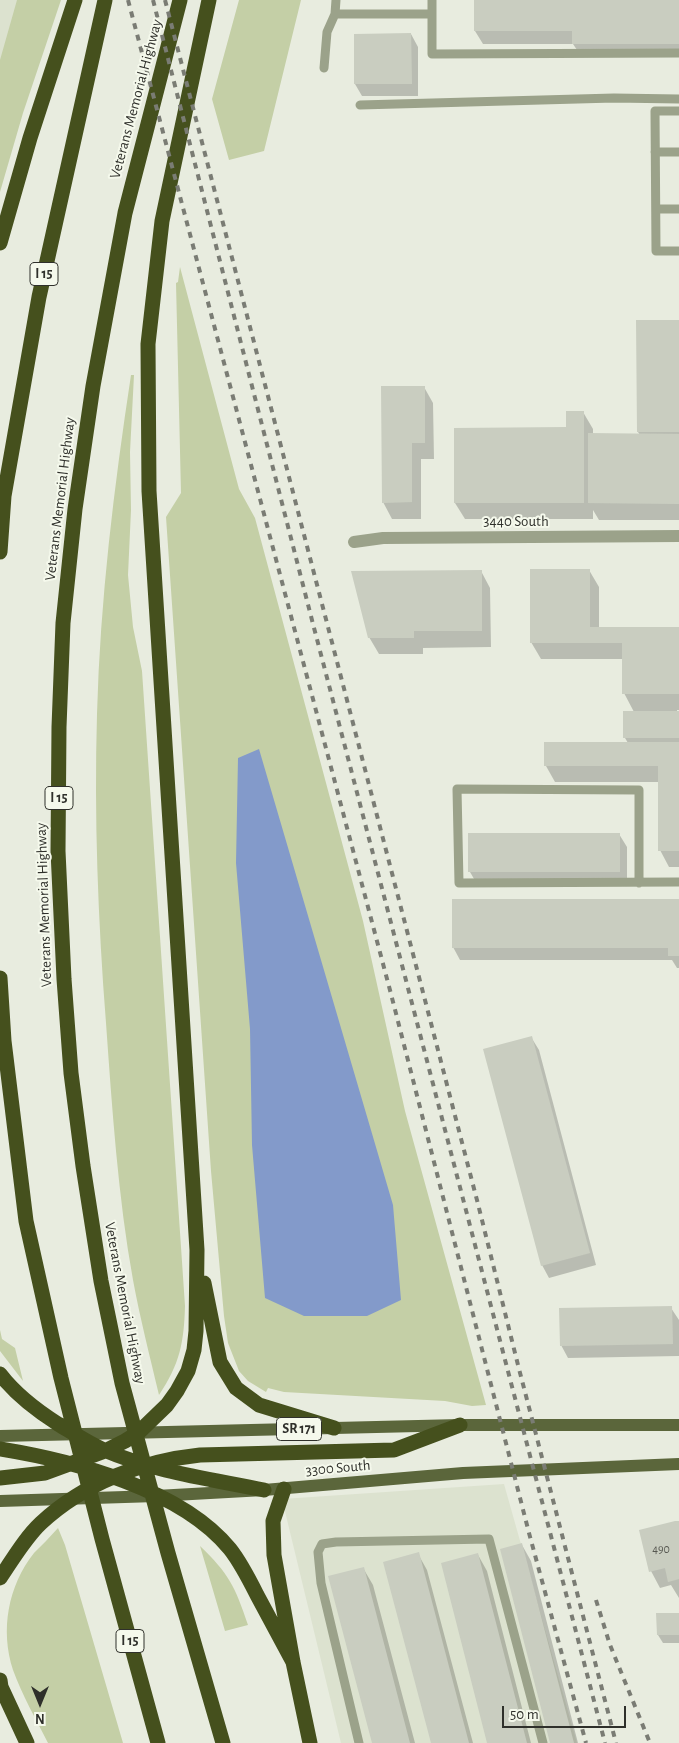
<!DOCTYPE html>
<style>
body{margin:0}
#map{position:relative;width:679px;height:1743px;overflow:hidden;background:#e8ecdf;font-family:"Alegreya Sans",sans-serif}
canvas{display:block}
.north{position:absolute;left:15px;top:1678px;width:50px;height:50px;-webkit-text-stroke:4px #f5f9ec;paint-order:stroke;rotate:180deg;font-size:14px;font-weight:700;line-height:20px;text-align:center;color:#2f302b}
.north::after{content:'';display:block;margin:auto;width:18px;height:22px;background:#2f302b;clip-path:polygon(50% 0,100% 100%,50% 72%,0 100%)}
.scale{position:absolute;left:502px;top:1706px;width:124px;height:22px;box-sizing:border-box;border:2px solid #2f302b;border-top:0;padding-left:6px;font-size:15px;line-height:18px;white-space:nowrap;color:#2f302b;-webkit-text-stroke:4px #f5f9ec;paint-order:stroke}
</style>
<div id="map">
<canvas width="679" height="1743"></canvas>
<div class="north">N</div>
<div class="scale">50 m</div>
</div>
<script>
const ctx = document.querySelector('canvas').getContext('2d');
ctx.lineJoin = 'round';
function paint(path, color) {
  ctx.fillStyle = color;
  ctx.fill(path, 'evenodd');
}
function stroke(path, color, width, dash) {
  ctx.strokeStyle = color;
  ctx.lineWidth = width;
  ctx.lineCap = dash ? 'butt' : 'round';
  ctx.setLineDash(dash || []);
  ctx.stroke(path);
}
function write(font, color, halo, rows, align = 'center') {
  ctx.font = font + ' "Alegreya Sans",sans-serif';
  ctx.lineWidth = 4;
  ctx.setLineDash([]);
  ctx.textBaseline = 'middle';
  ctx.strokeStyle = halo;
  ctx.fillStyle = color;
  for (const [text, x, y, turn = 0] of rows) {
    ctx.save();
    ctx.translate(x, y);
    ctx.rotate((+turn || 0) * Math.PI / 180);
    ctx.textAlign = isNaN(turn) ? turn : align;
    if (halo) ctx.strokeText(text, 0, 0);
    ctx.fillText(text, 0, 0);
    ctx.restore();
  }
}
const built = new Path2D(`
 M 0,0 L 24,0 L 0,64 Z
 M 504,1484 L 577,1743 L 341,1743 L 282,1499 Z`);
const green = new Path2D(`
 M 17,0 L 61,0 L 23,113 L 0,192 L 0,60 Z
 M 239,0 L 301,0 L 264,151 L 229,160 L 212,99 Z
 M 180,267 L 239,489 L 255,518 L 363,921 L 405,1111 L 486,1405 L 472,1406 L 445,1401 L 284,1392 L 268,1388 L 266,1392 L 248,1381 L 239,1371 L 228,1343 L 224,1316 L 211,1171 L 166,517 L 181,493 L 176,283 L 178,282 Z
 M 131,375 L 134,375 L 130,452 L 131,510 L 128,575 L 133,627 L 142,671 L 185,1306 C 184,1342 180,1364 159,1395 C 150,1357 140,1318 133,1280 C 118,1197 112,1107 106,1023 C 98,920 94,817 97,714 C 100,600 114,487 131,375 Z
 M 0,1330 L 2,1339 L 15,1348 L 23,1381 L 0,1351 Z
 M 58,1528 L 65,1545 L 123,1743 L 48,1743 C 36,1719 22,1695 13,1670 C 0,1630 8,1586 34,1553 C 42,1545 50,1537 58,1528 Z
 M 200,1546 C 229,1574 235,1586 248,1625 L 225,1631 Z`);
const water = new Path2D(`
 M 259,749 L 393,1205 L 401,1300 L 367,1316 L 304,1316 L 265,1298 L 252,1145 L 250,1029 L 236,863 L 238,758 Z`);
const shadow = new Path2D(`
 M 475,0 L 679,0 L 679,56 L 581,56 L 573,44 L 483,44 L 475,31 Z
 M 411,34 L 418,47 L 418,96 L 362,96 L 355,84 Z
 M 679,321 L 679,520 L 599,520 L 593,510 L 593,519 L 465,519 L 455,503 L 567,429 L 583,412 L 593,429 L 593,434 L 640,435 L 638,432 Z
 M 424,387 L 433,403 L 434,459 L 421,459 L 421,519 L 392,519 L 383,502 Z
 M 679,565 L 679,710 L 677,710 L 677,712 L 679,712 L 679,867 L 669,867 L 660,850 L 660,782 L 555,782 L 546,766 L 628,743 L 625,738 L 634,712 L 624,693 L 624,659 L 541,659 L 531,642 L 589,570 L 599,587 L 599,628 L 679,628 Z
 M 481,571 L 490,588 L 491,647 L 423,648 L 423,654 L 379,654 L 369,637 Z
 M 619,834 L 627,847 L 627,884 L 477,884 L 470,872 Z
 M 679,900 L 679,968 L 677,968 L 672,960 L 460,960 L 453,947 Z
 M 531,1037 L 539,1050 L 596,1265 L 549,1278 L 542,1265 Z
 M 671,1308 L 679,1320 L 679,1356 L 568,1358 L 561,1345 Z
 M 679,1522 L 679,1598 L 671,1585 L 660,1588 L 651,1571 Z
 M 522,1545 L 531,1561 L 578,1743 L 552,1743 Z
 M 418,1554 L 427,1570 L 473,1743 L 432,1743 Z
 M 478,1555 L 487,1571 L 531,1743 L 489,1743 Z
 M 363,1568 L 373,1585 L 415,1743 L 373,1743 Z
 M 679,1614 L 679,1643 L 663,1643 L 658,1635 Z`);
const building = new Path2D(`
 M 474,0 L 679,0 L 679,44 L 572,44 L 572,31 L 474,31 Z
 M 411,33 L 412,84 L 354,84 L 354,34 Z
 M 636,320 L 679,320 L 679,432 L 637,432 Z
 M 381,386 L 425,386 L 425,443 L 412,443 L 412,502 L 382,503 Z
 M 566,411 L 584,411 L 584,503 L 454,503 L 454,428 L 566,427 Z
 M 588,433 L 679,434 L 679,504 L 588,503 Z
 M 530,569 L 590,569 L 590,627 L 679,627 L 679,694 L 622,694 L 622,643 L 530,643 Z
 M 482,570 L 482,631 L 414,631 L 414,638 L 368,638 L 351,571 Z
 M 623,711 L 679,711 L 679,738 L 623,738 Z
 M 544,742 L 679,742 L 679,851 L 658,851 L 658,766 L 544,766 Z
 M 468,833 L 620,833 L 620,872 L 468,872 Z
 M 452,899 L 679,899 L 679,956 L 668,956 L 668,948 L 452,948 Z
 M 532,1036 L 590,1253 L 541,1266 L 483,1049 Z
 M 672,1306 L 673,1344 L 560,1346 L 559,1308 Z
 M 675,1521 L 679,1521 L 679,1579 L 668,1582 L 665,1568 L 649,1572 L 639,1530 Z
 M 522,1543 L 574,1743 L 550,1743 L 500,1549 Z
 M 419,1552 L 469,1743 L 431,1743 L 383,1562 Z
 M 478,1553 L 527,1743 L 487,1743 L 441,1563 Z
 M 364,1567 L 410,1743 L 372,1743 L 328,1576 Z
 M 656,1613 L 679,1613 L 679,1635 L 657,1635 Z`);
const service = new Path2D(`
 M 336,0 L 335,14 L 432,14
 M 432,0 L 432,54 L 679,53
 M 324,68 L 327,32 L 335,14
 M 360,105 L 614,98 L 679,99
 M 679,111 L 655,111 L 656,251 L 679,251
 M 655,152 L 679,152
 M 656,209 L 679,209
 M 639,883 L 639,790 L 457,789 L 459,883 L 679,882
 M 359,1743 L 321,1583 L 318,1552 L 322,1544 L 336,1542 L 489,1539 L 543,1743`);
const minor = new Path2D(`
 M 354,542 L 383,538 L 679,536`);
const primary = new Path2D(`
 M 0,1436 L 460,1425 L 679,1425
 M 0,1501 L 156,1496 L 264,1490 L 463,1473 L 679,1464`);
const motorway = new Path2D(`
 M 180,0 L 125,213 L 93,386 L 75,509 L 63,623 L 59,727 L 58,851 L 64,979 L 71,1073 L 83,1166 L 101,1281 L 122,1383 L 168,1553 L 223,1743
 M 0,243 L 30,138 L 75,0
 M 0,552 L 4,496 L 39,297 L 105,0
 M 0,978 L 4,1041 L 26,1221 L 61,1378 L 102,1539 L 158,1743
 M 204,1283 L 220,1362 L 236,1388 L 259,1405 L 334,1428
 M 0,1374 C 16,1395 36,1410 58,1424 C 73,1433 88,1443 104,1450 C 155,1472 211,1479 264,1490
 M 0,1449 C 74,1461 181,1489 230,1549 C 241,1563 249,1579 257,1595 C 269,1617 281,1640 293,1662
 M 0,1478 L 45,1473 L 105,1451 L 125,1441 L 138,1433 L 167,1405 L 177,1391 L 188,1371 L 194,1350 L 196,1331 L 197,1250 L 149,491 L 148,344 L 162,221 L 209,0
 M 284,1489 L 273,1521 L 274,1555 L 293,1662 L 310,1743
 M 0,1578 C 13,1559 25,1538 41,1523 C 84,1483 142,1461 200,1455 L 394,1450 L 460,1425
 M 0,1680 L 1,1687 L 27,1743`);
const rail = new Path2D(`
 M 128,0 L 391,994 L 529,1533 L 586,1743
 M 153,0 L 313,624 L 605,1743
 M 165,0 L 478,1204 L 518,1365 L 616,1743
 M 596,1600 L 610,1645 L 650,1743`);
const numberNames = [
 ["490",661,1549]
];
const shields = [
 [44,274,28],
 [59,798,28],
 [299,1429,45],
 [130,1641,28]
];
const shieldNames = [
 ["I 15",44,274],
 ["I 15",59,798],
 ["SR 171",299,1429],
 ["I 15",130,1641]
];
const streetNames = [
 ["Veterans Memorial Highway",136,99,-75],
 ["Veterans Memorial Highway",60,499,-83],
 ["3440 South",516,521],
 ["Veterans Memorial Highway",44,905,-92],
 ["Veterans Memorial Highway",125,1303,79],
 ["3300 South",338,1468,-5]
];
paint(built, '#dce2cf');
paint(green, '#c4cfa6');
paint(water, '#839aca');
paint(shadow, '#0003');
paint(building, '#c9cdc0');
stroke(service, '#9ba28a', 9);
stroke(minor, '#9ba28a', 12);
stroke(primary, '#5b663b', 12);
stroke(motorway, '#45501d', 15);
stroke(rail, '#7a7c74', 4, [6, 6]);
write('12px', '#565750', null, numberNames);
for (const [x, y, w] of shields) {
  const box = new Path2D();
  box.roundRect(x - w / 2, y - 11.5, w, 23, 4);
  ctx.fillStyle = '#f5f9ec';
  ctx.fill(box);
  stroke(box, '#2f302b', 1);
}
write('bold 14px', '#2f302b', null, shieldNames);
write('15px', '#2f302b', '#f5f9ec', streetNames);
</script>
